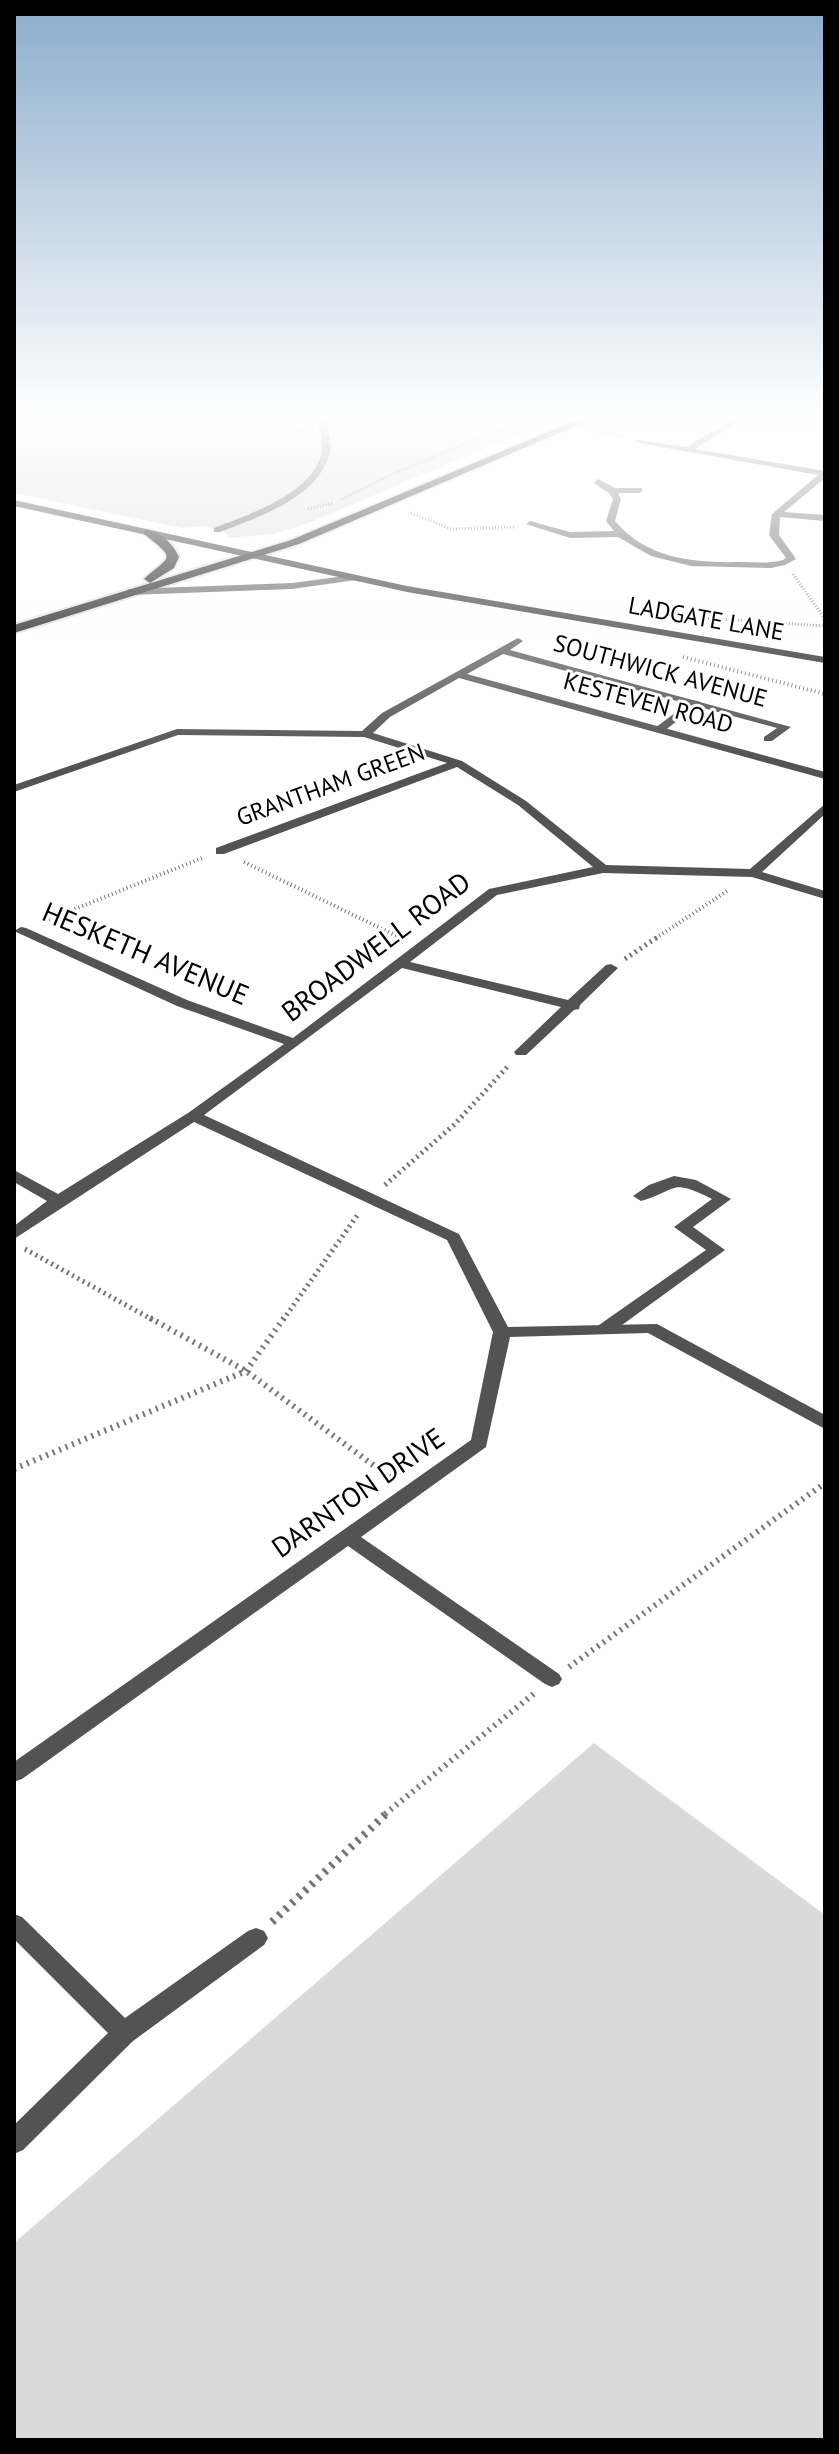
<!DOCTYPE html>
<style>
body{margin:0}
#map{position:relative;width:839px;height:2454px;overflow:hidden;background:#fff;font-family:"PT Sans",sans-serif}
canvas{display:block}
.frame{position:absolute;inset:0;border:16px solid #000;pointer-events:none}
</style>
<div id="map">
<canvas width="839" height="2454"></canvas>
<div class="frame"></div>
</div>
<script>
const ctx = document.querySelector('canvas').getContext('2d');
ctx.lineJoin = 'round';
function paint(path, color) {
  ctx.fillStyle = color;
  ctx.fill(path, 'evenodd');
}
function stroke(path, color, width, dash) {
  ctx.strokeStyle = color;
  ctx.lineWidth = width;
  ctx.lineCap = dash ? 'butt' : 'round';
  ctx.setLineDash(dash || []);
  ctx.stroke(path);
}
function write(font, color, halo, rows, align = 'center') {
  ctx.font = font + ' "PT Sans",sans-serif';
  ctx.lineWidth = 6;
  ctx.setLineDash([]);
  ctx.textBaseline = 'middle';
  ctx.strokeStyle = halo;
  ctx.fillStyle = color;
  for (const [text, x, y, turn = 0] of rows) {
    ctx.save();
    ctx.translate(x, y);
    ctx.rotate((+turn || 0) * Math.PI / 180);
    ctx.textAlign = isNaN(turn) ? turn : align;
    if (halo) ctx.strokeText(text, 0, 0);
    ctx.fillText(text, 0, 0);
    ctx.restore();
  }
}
const green = new Path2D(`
 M 14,415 L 563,415 L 309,523 L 273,534 L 229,538 L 226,533 L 204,526 L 182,528 L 14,493 Z
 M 594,1743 L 825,1915 L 825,2440 L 14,2440 L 14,2243 Z`);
const pathFar4 = new Path2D(`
 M 256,415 L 304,433
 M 599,433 L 621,436
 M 342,499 L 393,474 L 535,415
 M 308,509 L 333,503
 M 411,513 L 451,529 L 514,527
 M 793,574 L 825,619
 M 702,618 L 825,626`);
const pathFar3 = new Path2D(`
 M 683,657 L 825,694
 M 244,862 L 401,938
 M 45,921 L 202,858
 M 656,938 L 727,891`);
const pathFar2 = new Path2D(`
 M 397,936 L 401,938
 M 625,959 L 659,936
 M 385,1185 L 455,1124 L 509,1065
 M 25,1249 L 153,1320
 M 283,1320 L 359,1213`);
const pathFar1 = new Path2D(`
 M 150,1318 L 246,1371 L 392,1479
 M 14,1469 L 246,1371 L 284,1318
 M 569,1667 L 825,1483
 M 385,1814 L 536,1692`);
const path = new Path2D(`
 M 272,1922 L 388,1812`);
const service = new Path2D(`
 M 318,415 L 326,415 C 325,428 333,441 330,452 C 319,498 258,517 220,532 L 214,532 L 214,528 C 248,515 314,493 322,452 C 324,440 317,427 318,415 Z
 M 353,575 L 356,576 L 356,580 L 292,589 L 129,595 L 124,592 L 129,589 L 292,583 Z
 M 692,700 L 701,702 L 663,732 L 655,732 L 655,728 Z
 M 674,1176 L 696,1180 L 731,1199 L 693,1227 L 725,1250 L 611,1333 L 599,1333 L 596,1329 L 599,1325 L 706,1250 L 674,1227 L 712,1199 C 670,1178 680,1189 641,1201 L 633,1196 L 649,1185 Z`);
const minor = new Path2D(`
 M 740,415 L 749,415 L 695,449 L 825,471 L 825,478 L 784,512 L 825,515 L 825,521 L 780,517 L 779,535 L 796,559 L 785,565 L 771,568 L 691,566 L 651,556 L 618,537 L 570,538 L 526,524 L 530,521 L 570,532 L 614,531 L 606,521 L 613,499 L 609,493 L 595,484 L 594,482 L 598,479 L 615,488 L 642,488 L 642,492 L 639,493 L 618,493 L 621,499 L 615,521 C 647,559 693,563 740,562 C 754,562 769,564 783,560 L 786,558 L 769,535 L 772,514 L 818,475 L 634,442 L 638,440 L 686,447 Z
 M 518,638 L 523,641 L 510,650 L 791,727 L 772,741 L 764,741 L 764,737 L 777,728 L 503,654 L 467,674 L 825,772 L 825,779 L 459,678 L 390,717 L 373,733 L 462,761 L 526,801 L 606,865 L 750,869 L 825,804 L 825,814 L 762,872 L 825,891 L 825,899 L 752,877 L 603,873 L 497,895 L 410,962 L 568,1000 L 606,965 L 611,964 L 618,968 L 580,1005 L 579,1009 L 574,1010 L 526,1055 L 516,1055 L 514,1052 L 561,1007 L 402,968 L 204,1115 L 459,1234 L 508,1327 L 657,1324 L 825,1415 L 825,1429 L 648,1333 L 510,1337 L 486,1447 L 361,1537 L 559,1674 L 562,1679 L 559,1684 L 552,1687 L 545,1684 L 348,1546 L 22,1779 L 14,1782 L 14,1762 L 471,1440 L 493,1332 L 447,1240 L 194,1122 L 14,1239 L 14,1226 L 47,1201 L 14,1182 L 14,1170 L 58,1194 L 188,1113 L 284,1044 L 177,1006 L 14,931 L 21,927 L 26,928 L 187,1000 L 293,1038 L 489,889 L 593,867 L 518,805 L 457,767 L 224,854 L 216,854 L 216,848 L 447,763 L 364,737 L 178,735 L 14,792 L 14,785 L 177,729 L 362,731 L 382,713 Z
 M 14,1914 L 22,1917 L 125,2018 L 248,1931 L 256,1928 L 264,1931 L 268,1938 L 264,1945 L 133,2041 L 23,2150 L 14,2154 L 14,2125 L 108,2033 L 14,1939 Z`);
const secondary = new Path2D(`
 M 14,500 L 407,586 L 825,657 L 825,663 L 407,592 L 14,506 Z`);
const primary = new Path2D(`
 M 588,415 L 601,415 L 299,544 L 14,633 L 14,625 L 291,540 Z
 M 144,530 C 158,529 174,544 179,557 L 174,568 L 150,583 L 144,579 C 170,555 178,561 144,534 Z`);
const farStreetnames = [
 ["LADGATE LANE",706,620,10],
 ["SOUTHWICK AVENUE",660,672,15],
 ["KESTEVEN ROAD",648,704,15],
 ["GRANTHAM GREEN",331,786,-20]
];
const streetNames = [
 ["BROADWELL ROAD",377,948,-37],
 ["HESKETH AVENUE",145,955,23],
 ["DARNTON DRIVE",359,1494,-35]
];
paint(green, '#dadada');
stroke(primary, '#dbdbdb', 4);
stroke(pathFar4, '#757575', 3, [1, 2]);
stroke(pathFar3, '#757575', 4, [1, 3]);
stroke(pathFar2, '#757575', 5, [2, 4]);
stroke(pathFar1, '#757575', 6, [2, 5]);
stroke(path, '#757575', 8, [3, 6]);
paint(service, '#535353');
paint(minor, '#535353');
paint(secondary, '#202020');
paint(primary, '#000');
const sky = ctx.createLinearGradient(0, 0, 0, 758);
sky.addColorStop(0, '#8baccc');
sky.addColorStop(0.55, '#fff');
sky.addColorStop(1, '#ffffff00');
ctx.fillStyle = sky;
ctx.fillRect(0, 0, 839, 758);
write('24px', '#000', '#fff', farStreetnames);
write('28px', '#000', '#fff', streetNames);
</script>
